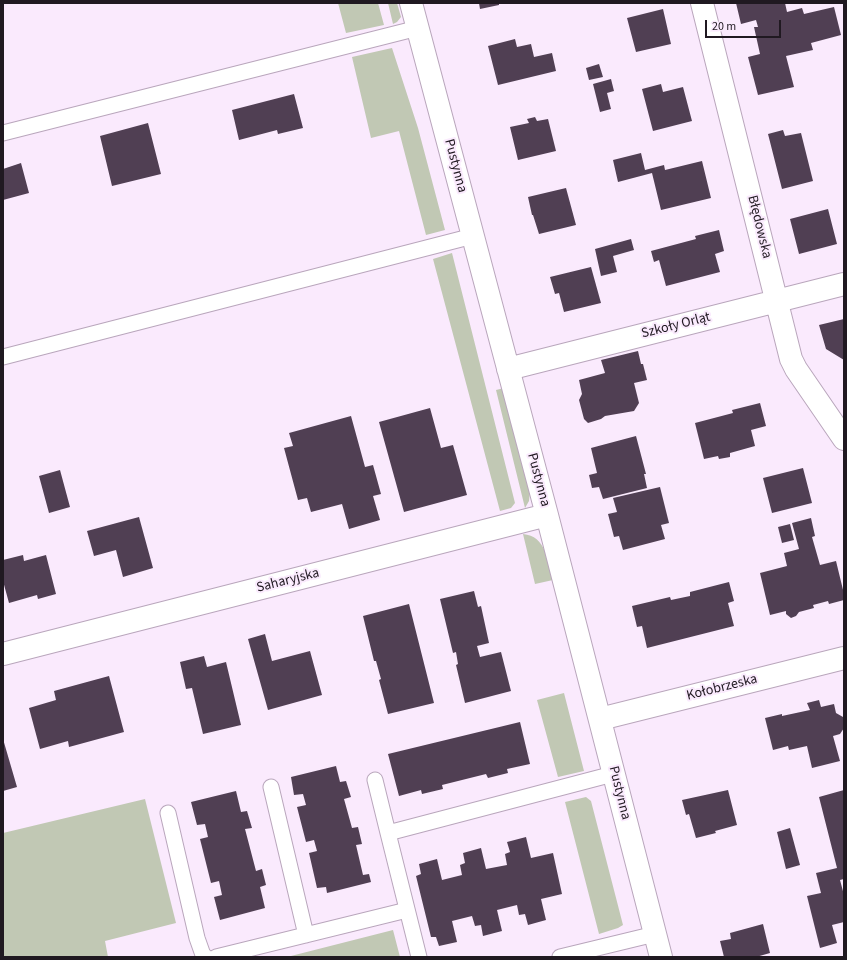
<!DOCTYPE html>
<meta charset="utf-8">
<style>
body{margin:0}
#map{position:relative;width:847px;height:960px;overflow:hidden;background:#faeafd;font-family:"Source Sans 3",sans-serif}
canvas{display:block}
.frame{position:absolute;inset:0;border:4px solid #201921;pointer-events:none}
.scale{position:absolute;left:705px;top:20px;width:76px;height:18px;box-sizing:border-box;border:2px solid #201921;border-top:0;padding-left:5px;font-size:12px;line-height:14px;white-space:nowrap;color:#201921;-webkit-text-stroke:3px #faeafd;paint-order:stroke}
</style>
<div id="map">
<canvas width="847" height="960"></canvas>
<div class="frame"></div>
<div class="scale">20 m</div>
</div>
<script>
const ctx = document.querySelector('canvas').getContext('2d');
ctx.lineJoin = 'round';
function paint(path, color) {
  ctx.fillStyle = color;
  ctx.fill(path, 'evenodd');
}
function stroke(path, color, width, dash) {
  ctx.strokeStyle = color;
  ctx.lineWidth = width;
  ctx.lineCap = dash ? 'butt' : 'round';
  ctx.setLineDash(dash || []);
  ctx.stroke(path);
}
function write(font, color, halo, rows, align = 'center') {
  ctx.font = font + ' "Source Sans 3",sans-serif';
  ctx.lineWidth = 4;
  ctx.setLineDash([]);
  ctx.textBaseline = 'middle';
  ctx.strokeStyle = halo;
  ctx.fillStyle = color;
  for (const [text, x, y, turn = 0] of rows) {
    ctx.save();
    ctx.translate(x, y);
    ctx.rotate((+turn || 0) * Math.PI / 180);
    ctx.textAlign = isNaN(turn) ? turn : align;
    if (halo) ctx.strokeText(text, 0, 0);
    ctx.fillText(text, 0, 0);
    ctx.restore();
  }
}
const green = new Path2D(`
 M 338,3 L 378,3 L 384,25 L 346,33 Z
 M 388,3 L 397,3 L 401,17 L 397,22 L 393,24 Z
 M 392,48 L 418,128 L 445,230 L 426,235 L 399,131 L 371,138 L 352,57 Z
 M 452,253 L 515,503 L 511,508 L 500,511 L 433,259 Z
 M 504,388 L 530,491 L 529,501 L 525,508 L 496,390 Z
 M 523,534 C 546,536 548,561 553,580 L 535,584 Z
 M 564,693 L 584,771 L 558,777 L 537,700 Z
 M 586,797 L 591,801 L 623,925 L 618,928 L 599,934 L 565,802 Z
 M 145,799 L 176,923 L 105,941 L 108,957 L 3,957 L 3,833 Z
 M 393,930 L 400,957 L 287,957 Z`);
const building = new Path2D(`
 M 479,3 L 499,3 L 499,5 L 480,9 Z
 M 736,3 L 785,3 L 787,12 L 802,8 L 804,14 L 834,7 L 841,35 L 811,43 L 813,50 L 786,56 L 794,87 L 758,95 L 748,57 L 760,54 L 754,27 L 758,27 L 756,20 L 741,24 Z
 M 663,9 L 671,44 L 636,52 L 627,18 Z
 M 515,39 L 517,47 L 531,44 L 534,57 L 552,53 L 556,71 L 498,85 L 488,46 Z
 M 599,64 L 603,77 L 589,80 L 586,68 Z
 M 611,79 L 614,91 L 607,93 L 611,109 L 600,112 L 593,84 Z
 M 661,84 L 663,92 L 683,87 L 692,121 L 653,131 L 642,89 Z
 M 294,94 L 303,128 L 278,134 L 277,130 L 239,140 L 232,110 Z
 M 535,117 L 537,121 L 548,119 L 556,151 L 518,160 L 510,127 L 529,123 L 527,119 Z
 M 148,123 L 161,174 L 112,186 L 100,136 Z
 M 783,130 L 785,136 L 801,133 L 813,181 L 782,189 L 768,134 Z
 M 641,153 L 645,170 L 664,165 L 665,170 L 702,161 L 711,198 L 661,210 L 652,173 L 618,182 L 613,160 Z
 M 21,163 L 29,193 L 3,200 L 3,169 Z
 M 566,188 L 576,225 L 539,234 L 533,215 L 532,215 L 528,197 Z
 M 828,209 L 837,244 L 799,254 L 790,219 Z
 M 719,230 L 724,251 L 715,254 L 720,272 L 666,286 L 659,260 L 654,262 L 651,251 L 696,239 L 695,236 Z
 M 631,239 L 634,250 L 613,256 L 617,272 L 601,276 L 595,249 Z
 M 591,267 L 601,303 L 564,312 L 559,293 L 555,294 L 550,277 Z
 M 844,319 L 844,360 L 826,349 L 819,325 Z
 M 638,351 L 641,364 L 643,364 L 647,380 L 634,383 L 639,403 L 634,411 L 605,416 L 601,419 L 588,423 L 584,419 L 579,400 L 582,394 L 579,380 L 605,373 L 601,360 Z
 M 760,403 L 766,426 L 751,430 L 755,446 L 730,453 L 730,457 L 719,459 L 718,456 L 704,459 L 695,423 L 733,413 L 732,410 Z
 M 430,408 L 441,448 L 453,445 L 467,495 L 404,512 L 379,422 Z
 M 351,416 L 365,467 L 373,465 L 381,494 L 373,496 L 380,520 L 349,529 L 342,504 L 311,512 L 307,498 L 298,500 L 284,448 L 293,446 L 289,433 Z
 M 636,436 L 646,474 L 644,474 L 647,488 L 603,499 L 599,487 L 592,488 L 589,475 L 597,473 L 591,448 Z
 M 803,468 L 812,503 L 772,513 L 763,478 Z
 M 60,470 L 70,507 L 49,513 L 39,476 Z
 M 660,487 L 669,523 L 661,525 L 665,539 L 623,550 L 619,536 L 614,537 L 608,514 L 617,512 L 613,498 Z
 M 139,517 L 153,568 L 123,577 L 116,550 L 94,556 L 87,531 Z
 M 811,518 L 815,536 L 812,537 L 820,565 L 836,561 L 844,594 L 844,600 L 829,604 L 828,601 L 813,605 L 814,608 L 799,612 L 796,616 L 791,618 L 786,614 L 786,611 L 770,615 L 760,573 L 787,566 L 784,553 L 799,549 L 792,523 Z
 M 790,524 L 794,540 L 782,543 L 778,527 Z
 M 23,555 L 24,561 L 46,555 L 56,594 L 38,599 L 37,595 L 9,603 L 3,581 L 3,560 Z
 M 729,582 L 734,601 L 728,603 L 734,626 L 647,648 L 642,626 L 637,627 L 632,606 L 670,597 L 671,600 L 690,596 L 690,592 Z
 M 474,591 L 478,607 L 481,606 L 489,643 L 477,646 L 480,657 L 501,652 L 511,691 L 465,703 L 456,665 L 458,664 L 456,652 L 453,653 L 440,599 Z
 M 409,604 L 434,703 L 388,714 L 379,680 L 381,679 L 376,661 L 374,661 L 363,616 Z
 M 265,634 L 272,661 L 310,651 L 322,695 L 268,710 L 248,639 Z
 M 204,656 L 207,667 L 226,662 L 241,725 L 203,734 L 192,688 L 186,689 L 180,662 Z
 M 109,676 L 124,732 L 69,747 L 68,741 L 40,749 L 29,708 L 56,700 L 54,691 Z
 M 819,700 L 821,707 L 834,704 L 836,713 L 843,717 L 844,728 L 840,734 L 833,736 L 840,761 L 812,768 L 807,746 L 789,750 L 788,746 L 773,750 L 765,718 L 782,714 L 782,716 L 810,710 L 807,703 Z
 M 520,722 L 530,764 L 507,769 L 508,773 L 488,778 L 486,774 L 442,785 L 443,789 L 422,794 L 421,790 L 399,796 L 388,754 Z
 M 3,739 L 17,787 L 3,791 Z
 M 336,766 L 340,782 L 346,781 L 351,797 L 344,799 L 352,828 L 358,827 L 362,844 L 356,845 L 363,875 L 369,874 L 371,882 L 327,893 L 326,887 L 317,888 L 309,853 L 317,851 L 314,840 L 306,842 L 297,807 L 306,805 L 303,794 L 294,795 L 291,777 Z
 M 728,790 L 737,825 L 715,831 L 716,833 L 696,838 L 689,814 L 686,815 L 682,800 Z
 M 844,790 L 844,812 L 843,813 L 844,818 L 844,879 L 840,880 L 844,895 L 844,922 L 832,925 L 837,943 L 820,948 L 807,896 L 821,893 L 816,873 L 837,868 L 819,797 Z
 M 236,791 L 241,812 L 247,811 L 252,828 L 245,829 L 256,871 L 262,869 L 266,885 L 260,887 L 265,908 L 220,920 L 214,897 L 222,895 L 219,881 L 211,883 L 200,839 L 208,837 L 205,824 L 197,825 L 191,802 Z
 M 790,828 L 800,865 L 786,869 L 777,832 Z
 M 526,837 L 531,858 L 553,853 L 562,894 L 541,899 L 546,920 L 528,925 L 525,914 L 519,915 L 517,905 L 497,910 L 502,931 L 483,936 L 481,925 L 475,926 L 472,916 L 452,921 L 457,942 L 439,946 L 436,937 L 431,937 L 416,876 L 421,874 L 419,864 L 437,859 L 442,880 L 462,875 L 460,865 L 465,863 L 463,853 L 481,848 L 486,869 L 507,865 L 505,854 L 510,852 L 507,842 Z
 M 763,924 L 770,953 L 756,957 L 724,957 L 720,941 L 731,939 L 730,933 Z`);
const lane = new Path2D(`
 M 3,133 L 418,28
 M 3,357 L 473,236
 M 375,780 L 388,833
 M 271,787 L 306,935
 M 168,813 L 197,938 L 203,955 L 206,957
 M 216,957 L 407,910
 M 419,957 L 388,833 L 613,774
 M 560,957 L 655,934`);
const street = new Path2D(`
 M 411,3 L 547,515 L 661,957
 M 702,3 L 791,359 L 796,369 L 844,439
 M 508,369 L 844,284
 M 3,654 L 547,515
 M 600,719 L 844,658`);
const streetNames = [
 ["Pustynna",455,166,75],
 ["Błędowska",759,227,76],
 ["Szkoły Orląt",676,326,-14],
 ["Pustynna",538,480,75],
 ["Saharyjska",288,581,-14],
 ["Kołobrzeska",722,688,-14],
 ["Pustynna",619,793,76]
];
paint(green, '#c1c8b4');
paint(building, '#503f53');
stroke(lane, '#b9a6bc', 17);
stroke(street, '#b9a6bc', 24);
stroke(lane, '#fff', 15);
stroke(street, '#fff', 22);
write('14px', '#201921', '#faeafd', streetNames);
</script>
